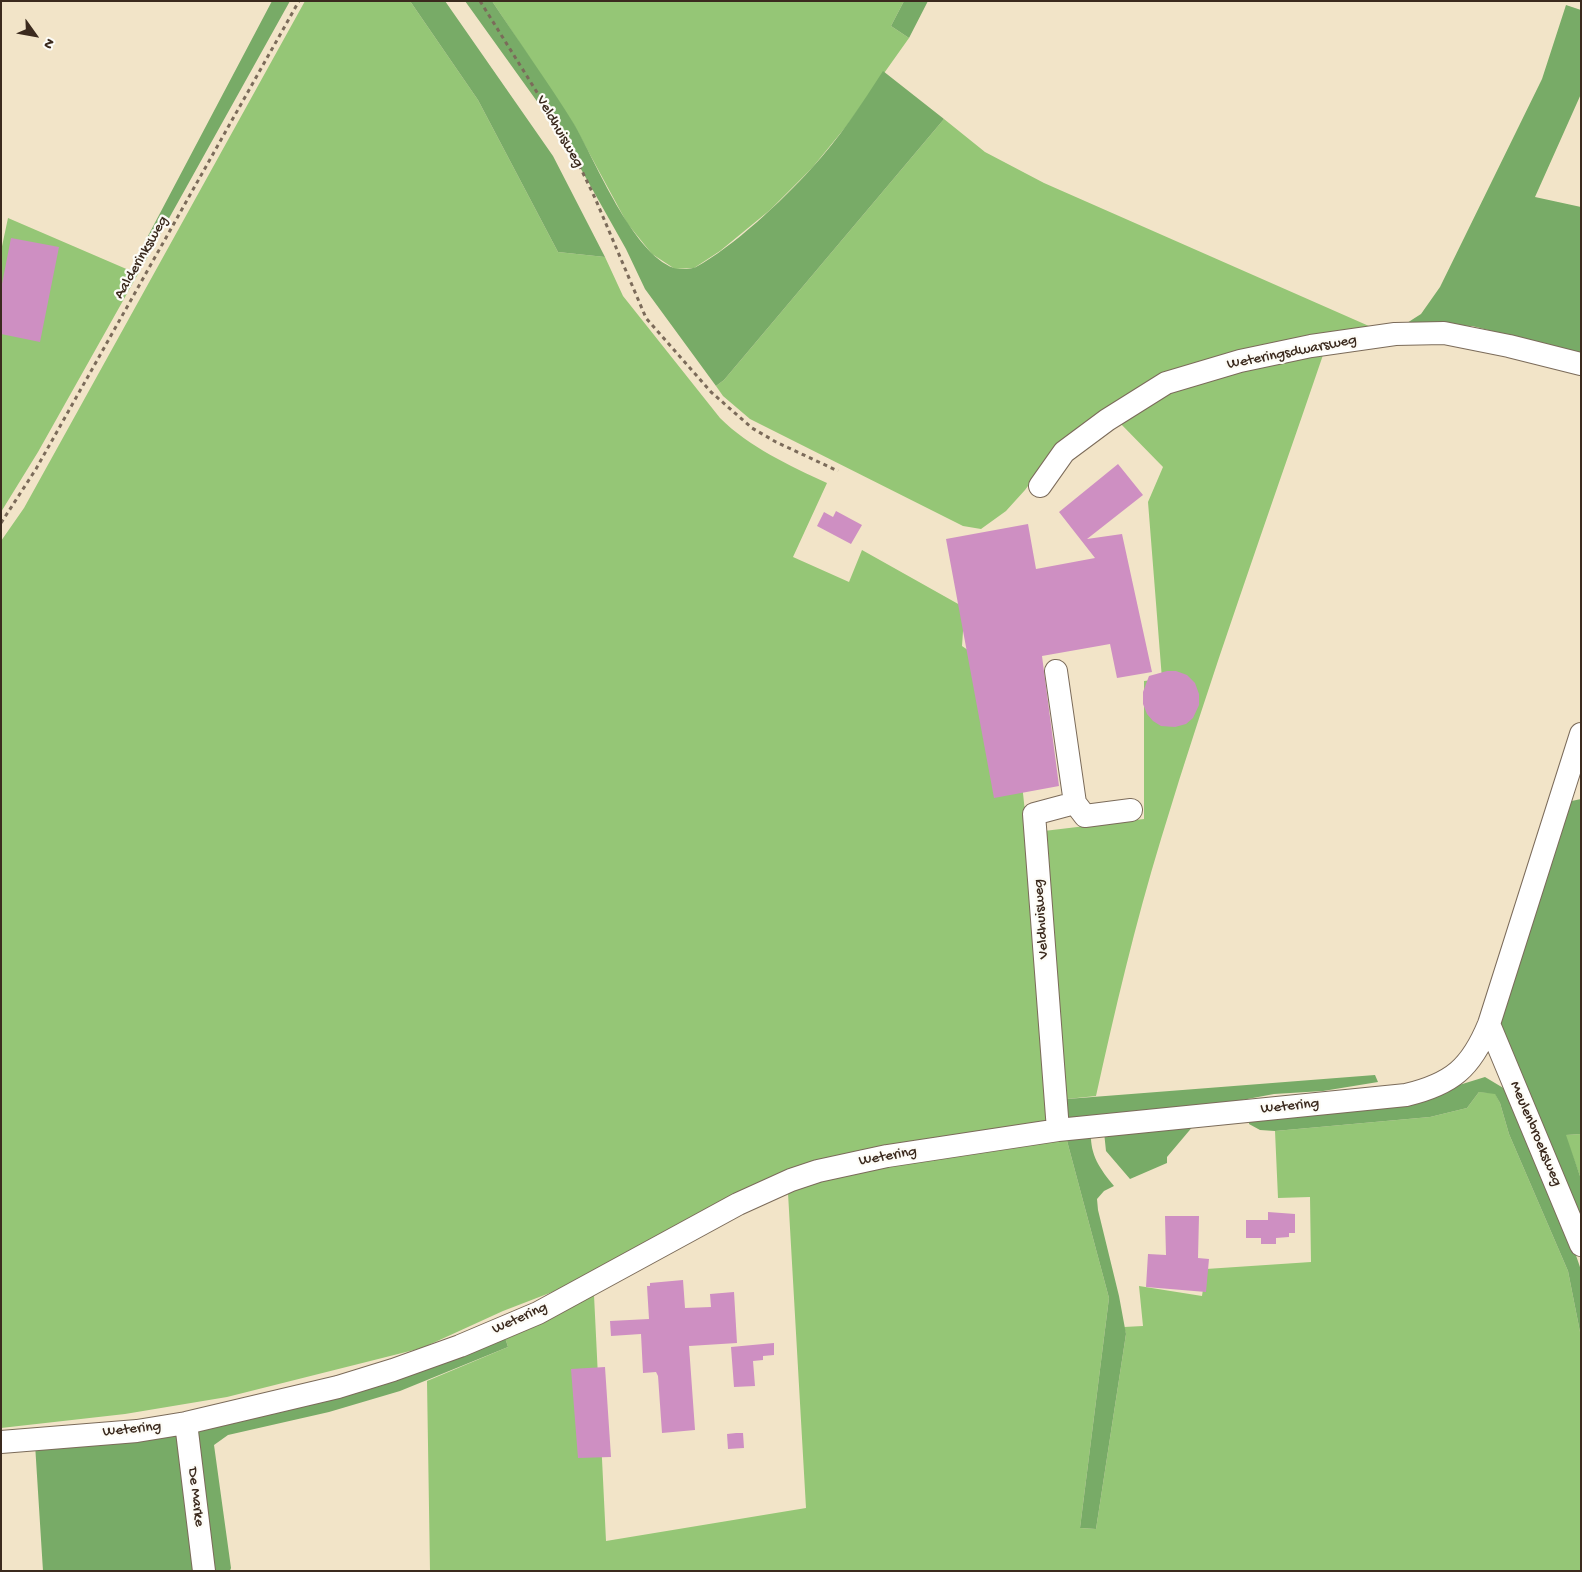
<!DOCTYPE html>
<style>
body{margin:0}
#map{position:relative;width:1582px;height:1572px;overflow:hidden;background:#f2e4c8;font-family:"Gochi Hand",sans-serif}
canvas{display:block}
.frame{position:absolute;inset:0;border:2px solid #3b2a1e;pointer-events:none}
.north{position:absolute;left:10px;top:10px;width:50px;height:50px;-webkit-text-stroke:4px #fdfcf7;paint-order:stroke;rotate:122deg;font-size:14px;font-weight:700;line-height:20px;text-align:center;color:#3b2a1e}
.north::after{content:'';display:block;margin:auto;width:18px;height:22px;background:#3b2a1e;clip-path:polygon(50% 0,100% 100%,50% 72%,0 100%)}
</style>
<div id="map">
<canvas width="1582" height="1572"></canvas>
<div class="frame"></div>
<div class="north">N</div>
</div>
<script>
const ctx = document.querySelector('canvas').getContext('2d');
ctx.lineJoin = 'round';
function paint(path, color) {
  ctx.fillStyle = color;
  ctx.fill(path, 'evenodd');
}
function stroke(path, color, width, dash) {
  ctx.strokeStyle = color;
  ctx.lineWidth = width;
  ctx.lineCap = dash ? 'butt' : 'round';
  ctx.setLineDash(dash || []);
  ctx.stroke(path);
}
function write(font, color, halo, rows, align = 'center') {
  ctx.font = font + ' "Gochi Hand",sans-serif';
  ctx.lineWidth = 4.5;
  ctx.setLineDash([]);
  ctx.textBaseline = 'middle';
  ctx.strokeStyle = halo;
  ctx.fillStyle = color;
  for (const [text, x, y, turn = 0] of rows) {
    ctx.save();
    ctx.translate(x, y);
    ctx.rotate((+turn || 0) * Math.PI / 180);
    ctx.textAlign = isNaN(turn) ? turn : align;
    if (halo) ctx.strokeText(text, 0, 0);
    ctx.fillText(text, 0, 0);
    ctx.restore();
  }
}
const green = new Path2D(`
 M 305,1 L 410,1 L 478,100 L 558,252 L 605,257 L 623,296 L 720,418 C 749,447 790,466 827,483 L 793,557 L 849,582 L 862,550 L 960,605 L 964,617 L 962,646 L 1011,680 L 1034,897 L 1049,1122 L 879,1151 L 586,1279 L 503,1311 L 422,1348 L 227,1397 L 125,1414 L 1,1428 L 1,541 L 24,508 Z
 M 492,1 L 904,1 L 891,26 L 909,38 L 848,124 L 812,168 L 770,210 L 720,251 L 694,268 L 675,269 L 652,254 L 627,223 L 574,125 Z
 M 944,119 L 985,152 L 1044,183 L 1378,330 L 1260,348 L 1061,441 L 1025,490 L 1006,511 L 981,529 L 963,526 L 750,419 L 723,396 L 716,386 L 724,380 Z
 M 8,218 L 138,274 L 38,452 L 1,512 L 1,251 Z
 M 1323,355 C 1268,516 1210,677 1161,839 C 1135,924 1115,1010 1096,1096 L 1067,1099 L 1044,831 L 1144,819 L 1144,681 L 1162,679 L 1148,502 L 1163,467 L 1119,422 L 1194,380 Z
 M 1479,1092 L 1495,1093 L 1500,1103 L 1509,1134 L 1568,1271 L 1581,1337 L 1581,1571 L 430,1571 L 427,1381 L 508,1347 L 502,1328 L 518,1320 L 594,1295 L 606,1541 L 806,1508 L 788,1193 L 854,1168 L 1066,1137 L 1109,1298 L 1080,1528 L 1096,1529 L 1126,1334 L 1124,1327 L 1143,1326 L 1139,1286 L 1202,1296 L 1206,1269 L 1311,1262 L 1310,1197 L 1278,1198 L 1275,1131 L 1430,1117 L 1467,1108 Z
 M 1581,1134 L 1581,1179 L 1565,1135 Z`);
const forest = new Path2D(`
 M 272,1 L 290,1 L 138,274 L 130,270 Z
 M 410,1 L 445,1 L 553,156 L 605,257 L 558,252 L 478,100 Z
 M 465,1 L 492,1 C 519,42 548,82 574,124 C 596,162 632,253 674,268 C 679,270 692,269 696,267 C 733,247 783,200 811,169 C 839,139 861,105 883,71 L 944,119 L 724,380 L 716,386 L 645,289 L 626,249 L 564,139 Z
 M 904,1 L 928,1 L 909,38 L 891,26 Z
 M 1566,5 L 1581,10 L 1581,94 L 1535,197 L 1581,207 L 1581,353 L 1472,326 L 1424,325 L 1399,328 L 1421,314 L 1440,287 L 1542,79 Z
 M 1581,799 L 1581,1134 L 1566,1135 L 1581,1179 L 1581,1227 L 1498,1029 L 1567,802 Z
 M 1375,1075 L 1378,1082 L 1323,1091 L 1274,1094 L 1221,1104 L 1068,1120 L 1067,1099 Z
 M 1485,1077 L 1505,1089 L 1569,1235 L 1581,1270 L 1581,1337 L 1568,1271 L 1509,1134 L 1500,1103 L 1495,1094 L 1479,1092 L 1467,1108 L 1430,1117 L 1275,1131 L 1260,1130 L 1249,1124 L 1249,1121 L 1430,1094 Z
 M 1194,1125 L 1167,1157 L 1167,1163 L 1130,1179 L 1106,1151 L 1104,1132 Z
 M 1091,1133 C 1090,1155 1100,1169 1114,1186 L 1104,1191 L 1097,1199 L 1098,1210 L 1119,1296 L 1126,1334 L 1096,1529 L 1080,1528 L 1109,1298 L 1066,1137 Z
 M 502,1328 L 508,1347 L 400,1391 L 329,1412 L 228,1435 L 214,1445 L 231,1568 L 230,1571 L 213,1571 L 195,1435 L 202,1423 Z
 M 175,1425 L 198,1571 L 43,1571 L 35,1444 Z`);
const building = new Path2D(`
 M 11,238 L 59,247 L 40,342 L 1,334 L 1,289 Z
 M 1118,464 L 1143,495 L 1087,539 L 1122,534 L 1152,672 L 1117,678 L 1110,644 L 1042,656 L 1059,786 L 994,798 L 946,539 L 1028,524 L 1036,569 L 1095,558 L 1059,512 Z
 M 836,511 L 862,525 L 851,544 L 817,526 L 824,512 L 833,517 Z
 M 1167,671 L 1176,671 L 1187,675 L 1195,683 L 1199,694 L 1199,705 L 1193,718 L 1186,724 L 1175,727 L 1161,726 L 1153,721 L 1147,714 L 1143,704 L 1143,692 L 1149,676 Z
 M 1268,1212 L 1295,1214 L 1295,1233 L 1289,1233 L 1289,1237 L 1276,1238 L 1276,1244 L 1261,1244 L 1261,1238 L 1246,1238 L 1246,1220 L 1268,1220 Z
 M 1165,1216 L 1199,1216 L 1198,1258 L 1209,1259 L 1206,1292 L 1146,1287 L 1148,1254 L 1166,1255 Z
 M 683,1280 L 685,1308 L 711,1307 L 710,1294 L 734,1292 L 737,1343 L 689,1346 L 695,1430 L 662,1433 L 658,1376 L 656,1372 L 643,1373 L 641,1334 L 611,1336 L 610,1321 L 649,1319 L 647,1286 L 650,1286 L 650,1283 Z
 M 774,1343 L 774,1355 L 763,1356 L 763,1360 L 753,1361 L 755,1386 L 734,1387 L 731,1347 Z
 M 605,1367 L 611,1457 L 578,1458 L 571,1369 Z
 M 736,1433 L 743,1433 L 744,1448 L 728,1449 L 727,1434 Z`);
const path = new Path2D(`
 M 480,1 L 568,142 L 595,198 L 646,318 L 711,392 L 752,428 L 776,442 L 838,471
 M 1,523 L 36,469 L 299,1`);
const minor = new Path2D(`
 M 1040,486 L 1064,452 L 1107,420 L 1166,383 L 1240,361 L 1311,346 L 1395,334 L 1444,333 L 1509,346 L 1581,364
 M 1056,671 L 1075,803
 M 1489,1024 L 1581,1245
 M 1058,1130 L 1034,814 L 1075,803 L 1085,816 L 1131,810
 M 186,1423 L 204,1571
 M 1,1442 L 137,1431 L 186,1423 L 338,1387 L 393,1370 L 460,1346 L 538,1313 L 738,1204 L 791,1180 L 818,1171 L 887,1156 L 1058,1130 L 1406,1095 C 1452,1084 1471,1068 1489,1024 L 1581,734`);
const streetNames = [
 ["Veldhuisweg",559,132,60],
 ["Aalderinksweg",142,258,-60],
 ["Weteringsdwarsweg",1292,353,-11],
 ["Veldhuisweg",1042,919,-94],
 ["Wetering",1290,1107,-6],
 ["Meulenbroeksweg",1535,1134,67],
 ["Wetering",888,1157,-10],
 ["Wetering",520,1319,-24],
 ["Wetering",132,1430,-6],
 ["De Marke",195,1497,83]
];
paint(green, '#95c676');
paint(forest, '#78ab67');
paint(building, '#ce8fc2');
stroke(minor, '#7b6b5a', 24);
stroke(path, '#7b6b5a', 3, [4, 4]);
stroke(minor, '#fff', 22);
write('15px', '#3b2a1e', '#fdfcf7', streetNames);
</script>
